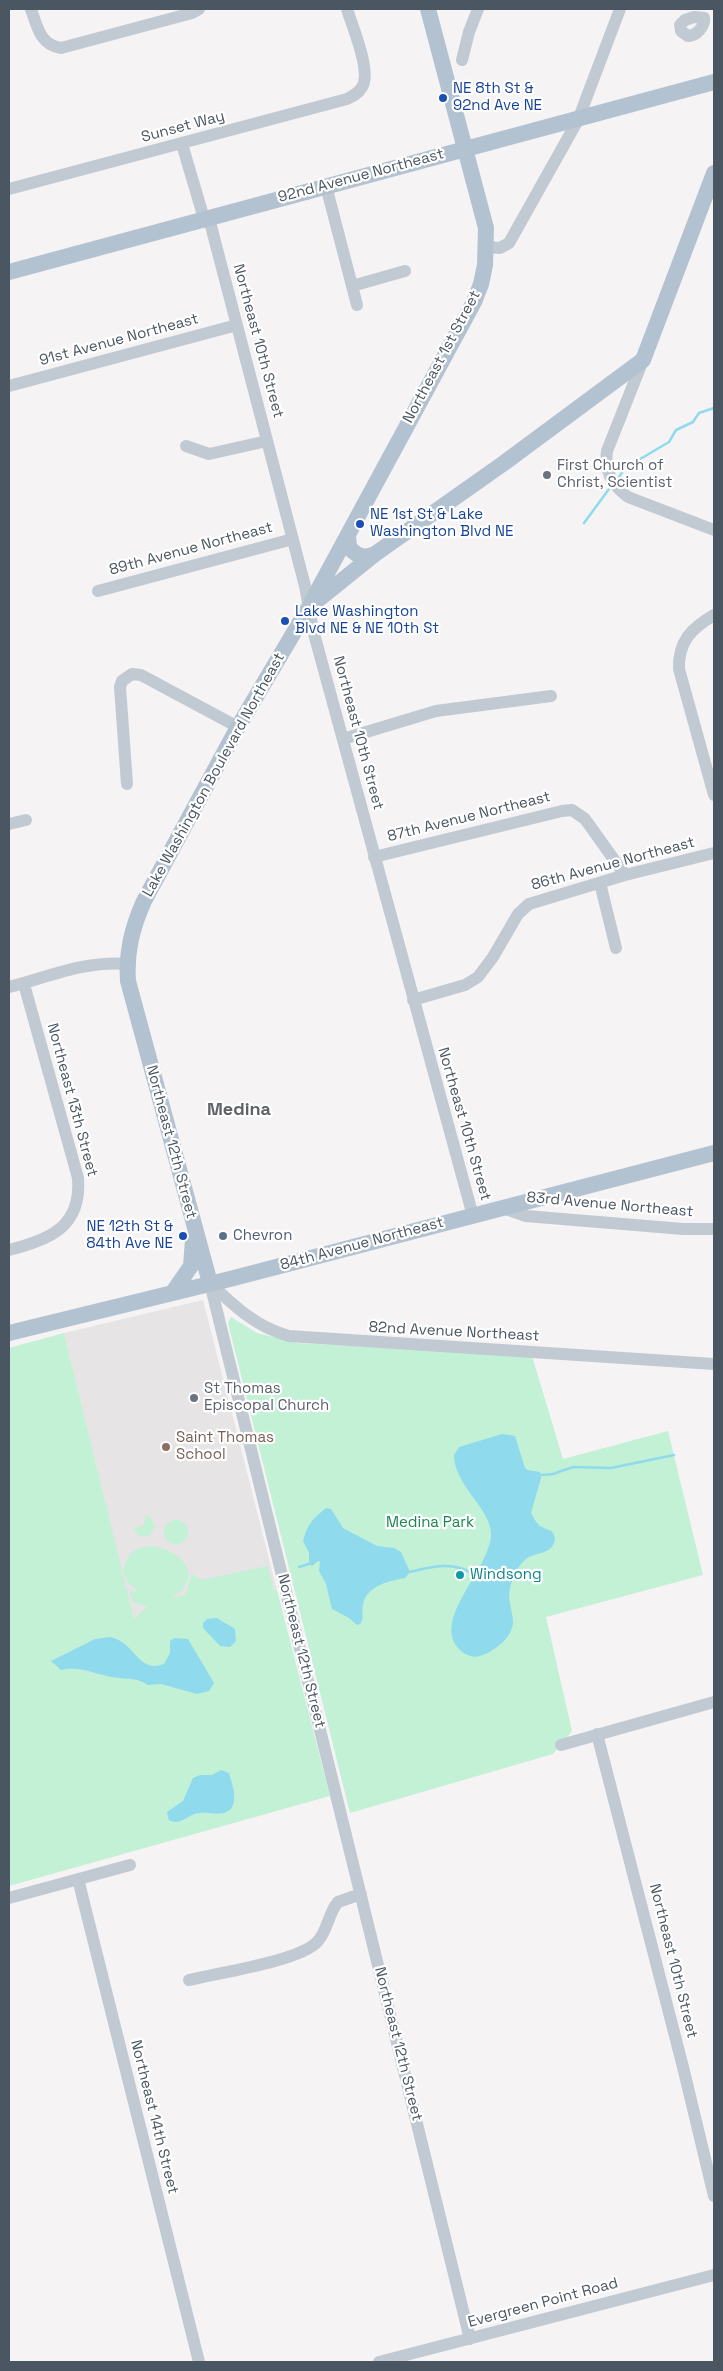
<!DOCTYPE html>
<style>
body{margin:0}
#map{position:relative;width:723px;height:2371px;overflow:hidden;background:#f5f3f3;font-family:"Space Grotesk",sans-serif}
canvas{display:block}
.frame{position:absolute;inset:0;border:10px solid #4a5661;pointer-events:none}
</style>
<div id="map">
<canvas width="723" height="2371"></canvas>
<div class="frame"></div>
</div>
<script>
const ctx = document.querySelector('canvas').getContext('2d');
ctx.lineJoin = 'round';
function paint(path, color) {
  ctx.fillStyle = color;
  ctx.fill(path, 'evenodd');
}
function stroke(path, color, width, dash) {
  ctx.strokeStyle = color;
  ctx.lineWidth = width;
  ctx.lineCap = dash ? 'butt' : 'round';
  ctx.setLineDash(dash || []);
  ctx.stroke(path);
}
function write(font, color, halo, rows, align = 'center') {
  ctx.font = font + ' "Space Grotesk",sans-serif';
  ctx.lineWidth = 4.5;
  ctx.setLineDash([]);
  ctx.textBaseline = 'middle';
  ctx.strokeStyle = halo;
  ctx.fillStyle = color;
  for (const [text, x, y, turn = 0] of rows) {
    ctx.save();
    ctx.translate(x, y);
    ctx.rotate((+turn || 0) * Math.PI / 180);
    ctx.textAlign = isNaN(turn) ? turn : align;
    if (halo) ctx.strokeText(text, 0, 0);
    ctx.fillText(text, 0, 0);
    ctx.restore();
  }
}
const education = new Path2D(`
 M 203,1300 L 277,1590 L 135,1625 L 64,1333 Z`);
const green = new Path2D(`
 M 231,1317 L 257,1333 L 298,1343 L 532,1356 L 563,1459 L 668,1431 L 703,1575 L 546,1617 L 572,1731 L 553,1754 L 350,1813 L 228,1323 Z
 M 64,1333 L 134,1619 L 147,1607 L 132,1602 L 130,1592 L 137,1590 C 128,1583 121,1576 125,1564 C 138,1521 225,1567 171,1598 L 185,1595 L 192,1574 L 201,1580 L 268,1566 L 274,1590 L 277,1590 L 330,1796 L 9,1886 L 9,1348 Z
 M 146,1515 L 152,1519 L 155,1528 L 148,1536 L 140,1536 L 133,1528 L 144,1525 Z
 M164 1532a12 12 0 1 1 24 0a12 12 0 1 1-24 0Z`);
const water = new Path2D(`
 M 502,1434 L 515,1436 L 525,1468 L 528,1470 L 540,1472 L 541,1478 L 531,1513 C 533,1516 535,1521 538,1524 C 544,1531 554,1527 555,1539 C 552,1556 536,1551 526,1559 C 518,1565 512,1579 510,1588 C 507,1600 513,1611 513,1622 C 513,1637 494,1652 480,1656 C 473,1658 465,1655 460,1650 C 429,1620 492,1568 491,1533 C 490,1508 454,1485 454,1455 L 459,1447 Z
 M 326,1508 L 331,1509 L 343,1528 L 377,1546 L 394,1548 L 401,1552 L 410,1572 L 405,1578 C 389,1581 366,1586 363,1605 C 361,1612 365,1618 360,1624 L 357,1625 L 349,1618 L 332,1609 L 326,1584 L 319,1571 L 320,1562 L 318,1561 L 312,1566 L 309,1564 L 309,1553 L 303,1541 C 307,1525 313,1518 326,1508 Z
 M 217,1618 L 235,1629 L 236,1641 L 230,1647 L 220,1646 L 203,1628 L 203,1623 L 207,1619 Z
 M 110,1637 C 136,1642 137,1674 164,1664 L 170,1653 L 170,1641 L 175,1638 L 188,1639 L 214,1683 L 209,1691 L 197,1694 L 161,1684 L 148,1685 C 135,1676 122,1680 107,1676 C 90,1672 79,1666 61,1670 L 51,1661 L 95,1639 Z
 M 221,1770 L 229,1773 C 232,1784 238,1798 231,1809 C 222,1817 211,1812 200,1813 C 188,1813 182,1827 169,1820 L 167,1812 L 183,1801 L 193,1778 L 200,1775 L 212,1775 Z`);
const stream = new Path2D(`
 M 619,477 L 625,468 L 669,442 L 676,430 L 693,422 L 699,413 L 714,408
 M 584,523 L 609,489
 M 541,1475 L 553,1474 L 573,1467 L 611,1468 L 674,1455
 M 299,1567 L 309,1564
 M 410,1572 C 432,1566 455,1561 475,1575`);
const minor = new Path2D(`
 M 31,9 C 37,26 40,45 61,48 L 192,13 L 199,9
 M 694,17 L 704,18 C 705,27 696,36 688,36 L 681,31 L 680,25 L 685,20 Z
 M 462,60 L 469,32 L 478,9
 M 182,144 L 202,212 L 211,226 L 305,586 L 313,630 L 473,1216
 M 326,186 L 357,305
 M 9,189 L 347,99 C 353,96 359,93 362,87 C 372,72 352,26 347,9
 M 487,247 L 500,248 L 509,243 L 578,120 L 620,9
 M 352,286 L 405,271
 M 643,360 L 607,451 C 604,471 613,486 628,497 L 714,530
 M 9,386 L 237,325
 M 186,446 L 209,454 L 267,441
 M 98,591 L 293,539
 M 714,615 C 692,628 678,641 679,669 L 714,795
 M 343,739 L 436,711 L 551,696
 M 127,784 L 120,687 L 122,681 L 132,674 L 141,675 L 238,727
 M 9,824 L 26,820
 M 374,857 L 562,811 L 572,810 L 585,819 L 625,875
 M 600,883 L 616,948
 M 9,987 C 48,977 87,960 127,964
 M 413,1000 L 465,985 L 478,977 L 493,957 L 518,914 L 529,904 L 625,875 L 714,853
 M 503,1208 L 526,1216 L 683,1229 L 714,1229
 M 9,1250 C 49,1240 82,1227 78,1178 L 24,984
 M 210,1283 L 470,2339
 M 210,1283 C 234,1306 256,1327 289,1336 L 714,1364
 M 597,1734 L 683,2067 L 714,2196
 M 561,1745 L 714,1702
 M 78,1879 L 199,2362
 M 9,1898 L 130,1865
 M 189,1980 C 217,1973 300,1961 317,1942 C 328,1931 328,1913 338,1902 L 361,1894
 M 379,2362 L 714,2275`);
const major = new Path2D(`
 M 9,272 L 714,82
 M 348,535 L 349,547 C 356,556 364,559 375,554
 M 312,601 L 474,302 L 481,284 L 485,265 L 486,228 L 428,9
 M 210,1283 L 128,981 C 126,952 132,928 144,901 L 238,727 L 309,607 L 375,554 L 504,463 L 643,360 L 714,173
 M 173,1292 L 191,1266 L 193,1240
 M 9,1333 L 230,1279 L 714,1153`);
const markers = [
 [443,98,5,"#1a4fb4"],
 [547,475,5,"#6b7280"],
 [360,524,5,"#1a4fb4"],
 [285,621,5,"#1a4fb4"],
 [183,1236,5,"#1a4fb4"],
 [223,1236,5,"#5c6f8a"],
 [194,1398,5,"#6b7280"],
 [166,1447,5,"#8d6e63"],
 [460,1575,5,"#0f9aa8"]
];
const transitNames = [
 ["NE 8th St &",453,89],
 ["92nd Ave NE",453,106],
 ["NE 1st St & Lake",370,515],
 ["Washington Blvd NE",370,532],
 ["Lake Washington",295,612],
 ["Blvd NE & NE 10th St",295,629],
 ["NE 12th St &",173,1227,"right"],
 ["84th Ave NE",173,1244,"right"]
];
const streetNames = [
 ["Sunset Way",183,127,-15],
 ["92nd Avenue Northeast",361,176,-15],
 ["91st Avenue Northeast",119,340,-15],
 ["Northeast 10th Street",258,341,75],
 ["Northeast 1st Street",442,357,-62],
 ["89th Avenue Northeast",191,549,-15],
 ["Northeast 10th Street",358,733,75],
 ["Lake Washington Boulevard Northeast",214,775,-61],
 ["87th Avenue Northeast",469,817,-14],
 ["86th Avenue Northeast",613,864,-15],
 ["Northeast 13th Street",72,1100,75],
 ["Northeast 10th Street",464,1124,74],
 ["Northeast 12th Street",171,1142,75],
 ["83rd Avenue Northeast",610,1205,5],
 ["84th Avenue Northeast",362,1244,-15],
 ["82nd Avenue Northeast",454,1332,3],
 ["Northeast 12th Street",301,1651,76],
 ["Northeast 10th Street",673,1961,76],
 ["Northeast 12th Street",398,2044,76],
 ["Northeast 14th Street",154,2117,76],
 ["Evergreen Point Road",543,2303,-15]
];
const worshipNames = [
 ["First Church of",557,466],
 ["Christ, Scientist",557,483],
 ["St Thomas",204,1389],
 ["Episcopal Church",204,1406]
];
const serviceNames = [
 ["Chevron",233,1236]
];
const educationNames = [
 ["Saint Thomas",176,1438],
 ["School",176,1455]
];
const parkNames = [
 ["Medina Park",430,1523]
];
const cultureNames = [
 ["Windsong",470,1575]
];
const quarterNames = [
 ["Medina",239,1110]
];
paint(education, '#e6e4e5');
paint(green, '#c3f1d5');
paint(water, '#90daee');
stroke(stream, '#90daee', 2.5);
stroke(minor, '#c1cad2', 12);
stroke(major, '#b3c2d1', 16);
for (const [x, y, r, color] of markers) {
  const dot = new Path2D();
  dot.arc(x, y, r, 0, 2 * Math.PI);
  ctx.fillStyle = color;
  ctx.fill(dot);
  stroke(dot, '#fff', 2);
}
write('15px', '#164399', '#fff', transitNames, 'left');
write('15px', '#4a5661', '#fff', streetNames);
write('15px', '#5b616d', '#fff', worshipNames, 'left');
write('15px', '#4e5e75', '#fff', serviceNames, 'left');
write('15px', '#785e54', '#fff', educationNames, 'left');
write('15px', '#17864f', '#fff', parkNames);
write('15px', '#0d838f', '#fff', cultureNames, 'left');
write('bold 18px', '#5f6368', '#fff', quarterNames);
</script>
